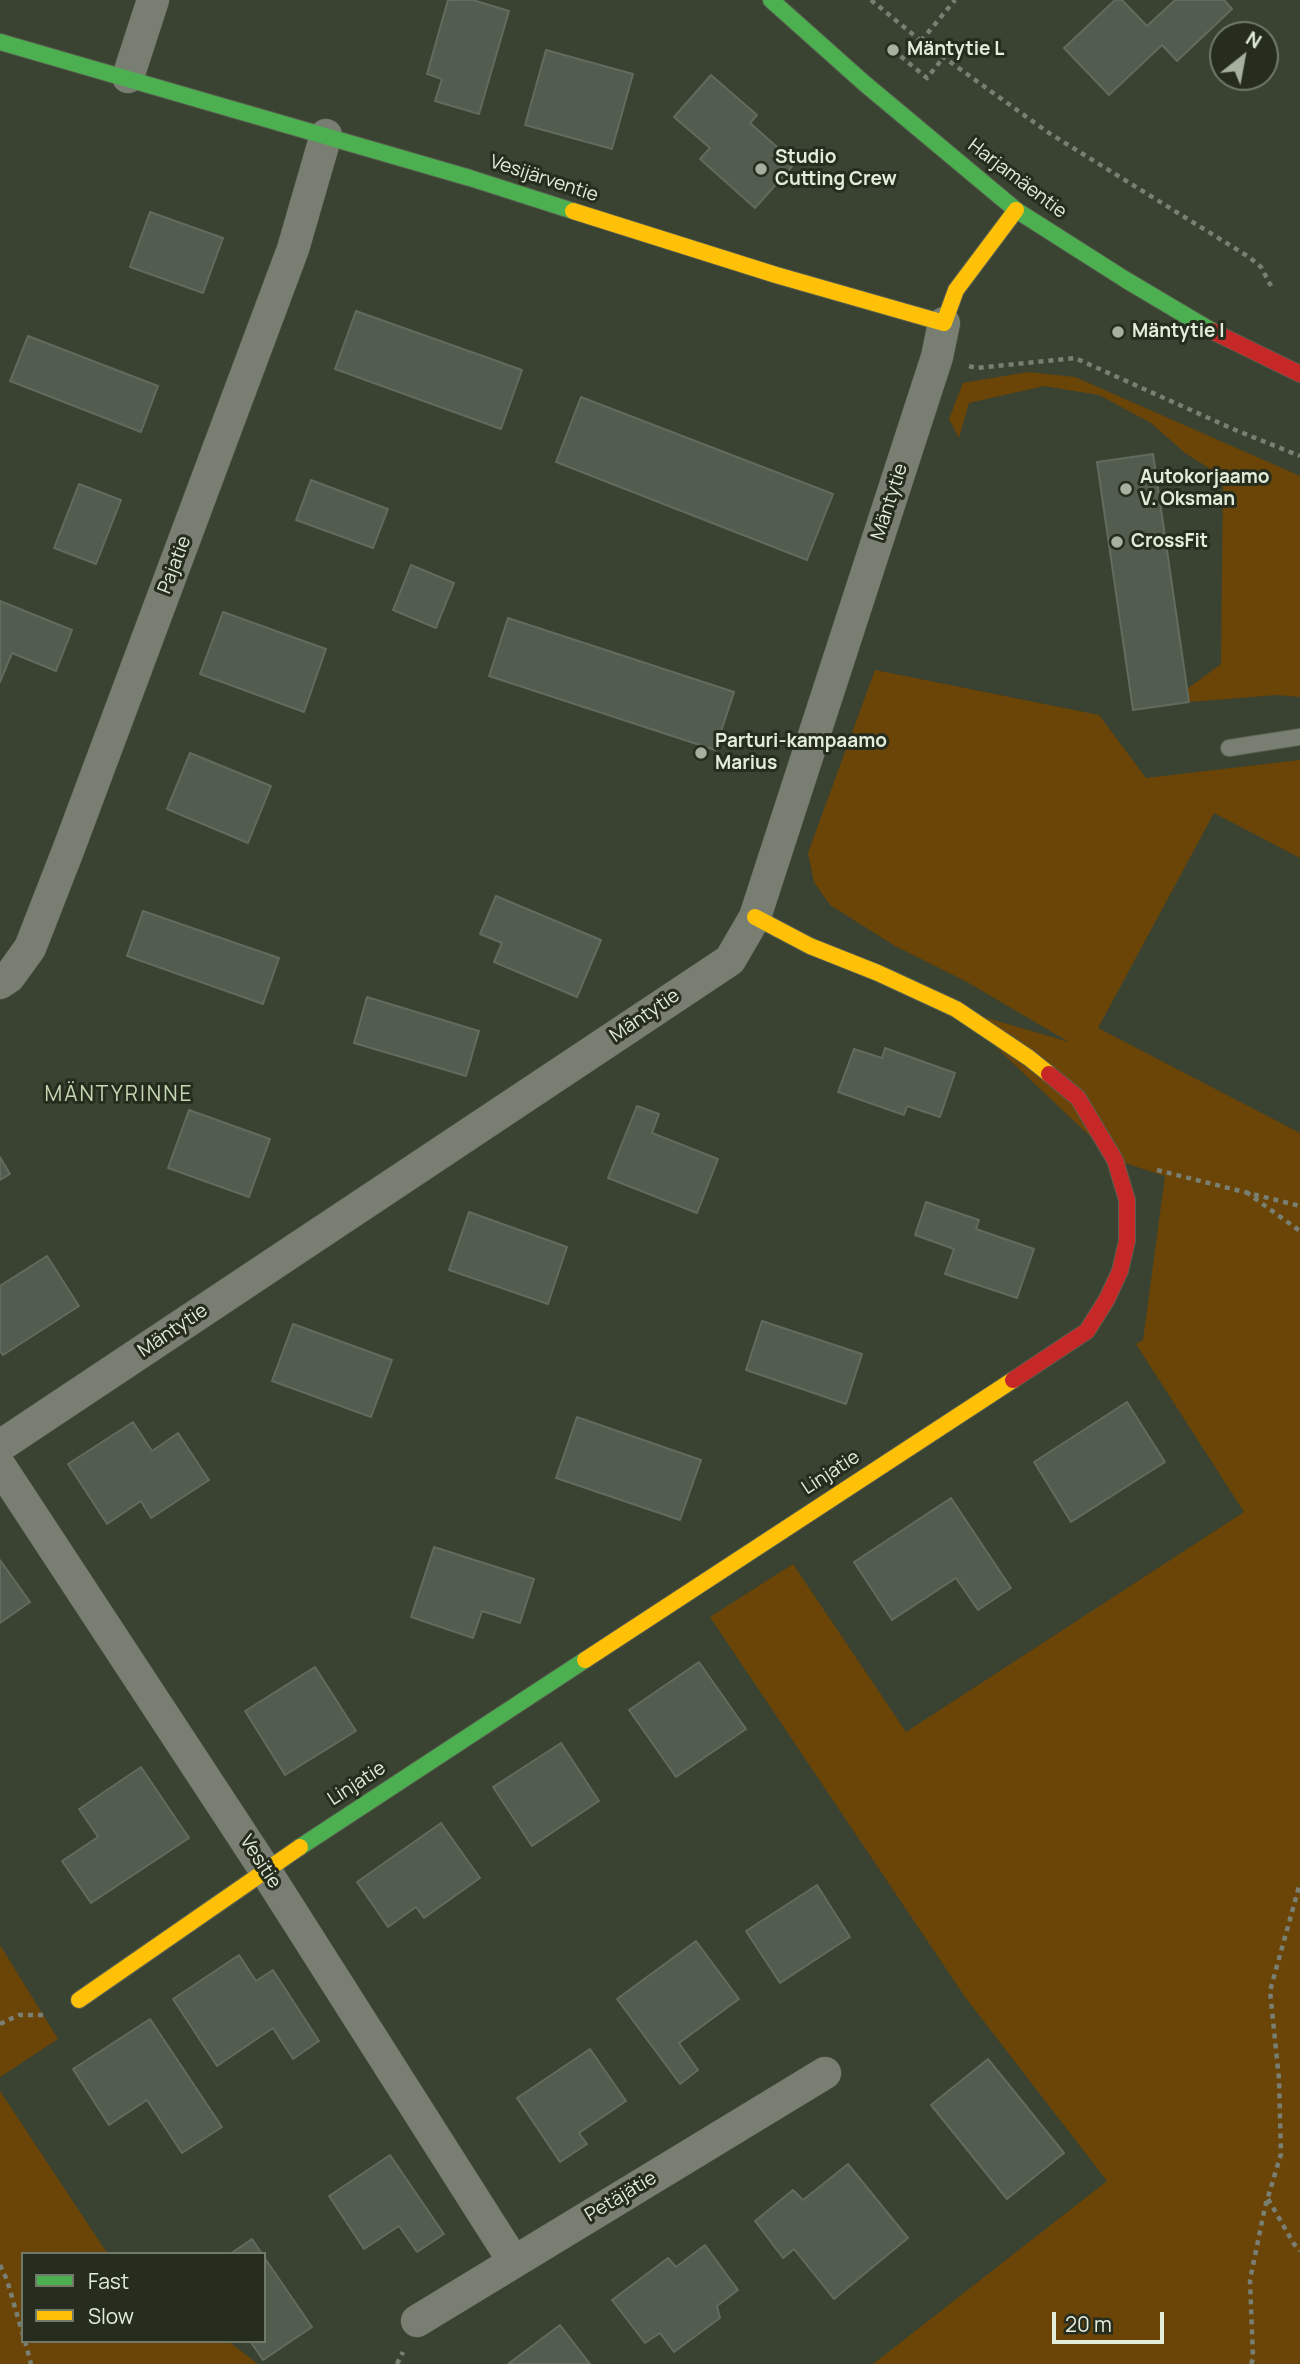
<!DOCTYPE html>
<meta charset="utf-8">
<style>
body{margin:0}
#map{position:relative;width:1300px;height:2364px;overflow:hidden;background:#3a4231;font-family:Manrope,sans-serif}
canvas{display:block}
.legend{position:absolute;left:21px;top:2252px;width:245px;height:91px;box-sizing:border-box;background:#262d1e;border:2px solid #717969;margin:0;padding:9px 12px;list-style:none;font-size:21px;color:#e2ecd9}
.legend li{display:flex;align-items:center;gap:14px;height:35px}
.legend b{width:35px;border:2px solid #717969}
.north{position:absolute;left:1209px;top:21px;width:70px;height:70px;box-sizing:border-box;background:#262d1e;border:2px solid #717969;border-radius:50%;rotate:31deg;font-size:19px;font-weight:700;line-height:28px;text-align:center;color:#e2ecd9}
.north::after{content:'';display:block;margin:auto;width:24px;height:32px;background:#a7b09e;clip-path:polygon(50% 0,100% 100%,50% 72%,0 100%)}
.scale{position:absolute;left:1052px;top:2312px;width:112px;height:32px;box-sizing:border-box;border:4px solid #e2ecd9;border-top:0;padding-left:9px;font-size:21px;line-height:24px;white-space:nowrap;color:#e2ecd9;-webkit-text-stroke:5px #262d1e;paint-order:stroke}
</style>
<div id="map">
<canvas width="1300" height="2364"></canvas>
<ul class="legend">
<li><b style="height:9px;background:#4caf50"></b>Fast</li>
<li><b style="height:9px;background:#ffc107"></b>Slow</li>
</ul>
<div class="north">N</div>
<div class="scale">20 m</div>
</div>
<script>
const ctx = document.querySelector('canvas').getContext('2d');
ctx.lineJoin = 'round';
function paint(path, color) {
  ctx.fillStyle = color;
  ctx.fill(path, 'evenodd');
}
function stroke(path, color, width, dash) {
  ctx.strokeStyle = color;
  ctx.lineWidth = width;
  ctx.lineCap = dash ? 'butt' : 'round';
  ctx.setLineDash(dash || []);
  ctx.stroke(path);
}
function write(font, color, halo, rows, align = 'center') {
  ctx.font = font + ' Manrope,sans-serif';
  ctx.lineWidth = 6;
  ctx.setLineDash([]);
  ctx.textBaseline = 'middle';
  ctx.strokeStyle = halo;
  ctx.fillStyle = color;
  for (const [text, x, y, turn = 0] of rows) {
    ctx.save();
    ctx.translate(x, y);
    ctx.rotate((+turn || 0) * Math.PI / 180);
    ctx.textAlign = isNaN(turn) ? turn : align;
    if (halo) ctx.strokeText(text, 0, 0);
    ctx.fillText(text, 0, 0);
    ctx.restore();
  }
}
const green = new Path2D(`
 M 1028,372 L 1075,377 L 1300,476 L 1300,697 L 1277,695 L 1189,702 L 1187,689 L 1221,664 L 1223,477 L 1185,453 L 1151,423 L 1099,395 L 1044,386 L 969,403 L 959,438 L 949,419 L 963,383 Z
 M 875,670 L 1099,715 L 1146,778 L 1300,760 L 1300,858 L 1214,813 L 1098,1028 L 1300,1133 L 1300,2364 L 873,2364 L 1107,2181 L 965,1997 L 710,1617 L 793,1564 L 906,1732 L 1244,1512 L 1136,1344 L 1143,1340 L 1165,1176 L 1115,1160 L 956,1009 L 1069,1042 L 967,982 L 895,946 L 830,905 L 814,882 L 808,853 Z
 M 0,1945 L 58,2039 L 0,2077 Z
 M 0,2091 L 105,2250 L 110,2254 L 23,2254 L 23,2341 L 228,2341 L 258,2364 L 0,2364 Z`);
const building = new Path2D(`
 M 448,0 L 473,0 L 509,11 L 479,114 L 435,101 L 442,79 L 427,74 Z
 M 1115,0 L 1122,0 L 1147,26 L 1175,0 L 1224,0 L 1232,9 L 1177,61 L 1162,45 L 1109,95 L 1064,48 Z
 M 546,50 L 633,74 L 612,149 L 525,125 Z
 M 711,75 L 757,115 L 750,123 L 795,163 L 755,208 L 700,159 L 710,148 L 674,117 Z
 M 150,212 L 223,238 L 203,293 L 130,267 Z
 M 356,311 L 522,370 L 501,429 L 335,369 Z
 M 28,336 L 158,386 L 141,432 L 10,381 Z
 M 581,397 L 833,494 L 807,560 L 556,462 Z
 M 1153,454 L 1189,702 L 1133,710 L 1097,462 Z
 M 311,480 L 388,509 L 373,548 L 296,520 Z
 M 79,484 L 121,500 L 96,564 L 54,548 Z
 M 411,565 L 454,583 L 436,628 L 393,610 Z
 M 0,601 L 72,630 L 56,671 L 12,653 L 0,682 Z
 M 223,612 L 326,649 L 304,712 L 200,674 Z
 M 508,618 L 734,692 L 715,750 L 489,676 Z
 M 190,753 L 271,786 L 248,843 L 167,809 Z
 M 496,896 L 601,940 L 577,997 L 494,962 L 502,943 L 480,934 Z
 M 143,911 L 279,958 L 263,1004 L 127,956 Z
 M 367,997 L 479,1031 L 466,1076 L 354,1043 Z
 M 885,1048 L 955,1073 L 940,1117 L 907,1106 L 904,1115 L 838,1092 L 854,1049 L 882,1058 Z
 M 637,1106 L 659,1114 L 652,1133 L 718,1159 L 697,1213 L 608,1178 Z
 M 189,1110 L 270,1139 L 249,1197 L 168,1168 Z
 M 0,1157 L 10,1174 L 0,1180 Z
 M 926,1202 L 979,1220 L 976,1229 L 1034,1249 L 1017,1298 L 945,1274 L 954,1249 L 915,1235 Z
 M 469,1212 L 567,1247 L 548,1304 L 449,1270 Z
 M 47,1256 L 79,1306 L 3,1355 L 0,1351 L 0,1286 Z
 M 762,1321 L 862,1354 L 846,1404 L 746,1370 Z
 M 293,1324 L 392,1360 L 371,1417 L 272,1381 Z
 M 1127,1402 L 1165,1462 L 1071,1522 L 1034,1462 Z
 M 577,1417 L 701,1460 L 680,1520 L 556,1478 Z
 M 133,1422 L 152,1451 L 178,1433 L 209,1480 L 151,1518 L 141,1501 L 107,1524 L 68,1464 Z
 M 951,1498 L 1011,1588 L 978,1610 L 956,1578 L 892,1620 L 854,1562 Z
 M 434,1547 L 534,1579 L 520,1623 L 482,1611 L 473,1638 L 411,1617 Z
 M 0,1560 L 30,1602 L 0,1623 Z
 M 699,1662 L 746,1729 L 676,1777 L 629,1710 Z
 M 315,1667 L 356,1731 L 285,1775 L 245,1711 Z
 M 561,1743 L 599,1801 L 532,1846 L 493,1787 Z
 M 141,1767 L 189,1838 L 91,1903 L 62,1861 L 98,1837 L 79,1809 Z
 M 441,1823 L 480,1878 L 424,1918 L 416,1907 L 388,1927 L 357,1882 Z
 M 817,1885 L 850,1937 L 780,1983 L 746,1931 Z
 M 696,1941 L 739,1999 L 679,2043 L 698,2070 L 680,2084 L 617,1999 Z
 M 239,1955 L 256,1981 L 273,1970 L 319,2041 L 293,2059 L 273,2028 L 217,2066 L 173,1999 Z
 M 150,2019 L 222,2127 L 182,2153 L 147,2100 L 109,2125 L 73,2069 Z
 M 590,2049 L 626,2101 L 579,2133 L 587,2144 L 560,2162 L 517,2098 Z
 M 988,2059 L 1064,2153 L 1007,2199 L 931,2105 Z
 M 390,2155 L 444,2234 L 417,2252 L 399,2226 L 364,2249 L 329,2196 Z
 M 848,2164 L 908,2238 L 834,2299 L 794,2249 L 783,2258 L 755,2221 L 793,2190 L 803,2200 Z
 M 252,2239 L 262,2254 L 230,2254 Z
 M 705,2245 L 738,2290 L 717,2306 L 720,2318 L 674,2352 L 660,2333 L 645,2343 L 612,2300 L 668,2258 L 676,2267 Z
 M 264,2257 L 312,2327 L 263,2360 L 250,2341 L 264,2341 Z
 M 560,2325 L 590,2364 L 508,2364 Z`);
const path = new Path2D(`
 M 871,0 L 921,41 L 1049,133 L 1249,257 L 1261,267 L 1271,286
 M 921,41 L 955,0
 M 893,50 L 927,78 L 943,58
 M 969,366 L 976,368 L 1075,358 L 1233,429 L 1300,456
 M 1157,1170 L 1300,1206
 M 1246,1192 L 1300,1231
 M 0,2024 L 19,2015 L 46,2015
 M 1268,2199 L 1294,2244 L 1300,2251
 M 0,2265 L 7,2280 L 23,2335
 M 25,2341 L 31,2364
 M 397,2364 L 403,2352
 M 1251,2364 L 1253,2359 L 1250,2280 L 1265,2207 L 1281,2154 L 1279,2079 L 1270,1991 L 1300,1883`);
const lane = new Path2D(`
 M 1229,748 L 1300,737`);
const street = new Path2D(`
 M 128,77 L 153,0
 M 0,983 L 9,977 L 30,948 L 69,848 L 293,249 L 326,135
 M 0,1446 L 730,960 L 755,917 L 937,357 L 944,323
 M 0,1466 L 265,1870 L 514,2262
 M 417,2321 L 825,2073`);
const fast = new Path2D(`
 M 771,0 L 864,83 L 1016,210 L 1126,280 L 1212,331
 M 0,42 L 470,178 L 573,211
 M 300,1847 L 585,1660`);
const slow = new Path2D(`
 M 573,211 L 776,275 L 944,323 L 956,290 L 1016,210
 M 755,917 L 810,946 L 878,973 L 956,1009 L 1029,1058 L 1049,1074
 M 585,1660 L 1013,1380
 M 79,2000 L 300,1847`);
const jam = new Path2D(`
 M 1212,331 L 1300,374
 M 1013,1380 L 1087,1331 L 1107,1299 L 1120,1271 L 1127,1241 L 1127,1200 L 1115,1160 L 1078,1098 L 1049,1074`);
const markers = [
 [893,50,7,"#a7b09e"],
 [761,169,7,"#a7b09e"],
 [1118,332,7,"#a7b09e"],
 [1126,489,7,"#a7b09e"],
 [1117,542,7,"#a7b09e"],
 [701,753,7,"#a7b09e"]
];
const poiNames = [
 ["Mäntytie L",907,50],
 ["Studio",775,158],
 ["Cutting Crew",775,180],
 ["Mäntytie I",1132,332],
 ["Autokorjaamo",1140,478],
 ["V. Oksman",1140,500],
 ["CrossFit",1131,542],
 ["Parturi-kampaamo",715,742],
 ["Marius",715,764]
];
const streetNames = [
 ["Vesijärventie",544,179,18],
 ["Harjamäentie",1017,179,37],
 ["Mäntytie",890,502,-72],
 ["Pajatie",175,565,-69],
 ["Mäntytie",645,1016,-34],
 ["Mäntytie",173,1331,-34],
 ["Linjatie",831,1473,-33],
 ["Linjatie",357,1784,-33],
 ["Vesitie",260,1862,57],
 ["Petäjätie",621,2197,-31]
];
const neighbourhoodNames = [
 ["MÄNTYRINNE",119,1095]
];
paint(green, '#6a4507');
paint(building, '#535d4f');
stroke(building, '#616b5e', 2);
stroke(lane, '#585f4f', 18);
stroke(street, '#585f4f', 33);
stroke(fast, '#585f4f', 18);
stroke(slow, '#585f4f', 18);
stroke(jam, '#585f4f', 18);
stroke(path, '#797f73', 4.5, [5, 5]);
stroke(lane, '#787f72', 16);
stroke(street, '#787f72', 32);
stroke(fast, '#4caf50', 16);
stroke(slow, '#ffc107', 16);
stroke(jam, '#c62828', 16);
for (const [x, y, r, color] of markers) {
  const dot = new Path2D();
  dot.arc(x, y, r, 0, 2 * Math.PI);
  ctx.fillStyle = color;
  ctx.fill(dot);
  stroke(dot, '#262d1e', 2.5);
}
write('bold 19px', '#e2ecd9', '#262d1e', poiNames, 'left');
write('19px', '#e2ecd9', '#262d1e', streetNames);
ctx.letterSpacing = '2px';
write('21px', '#c4d7b2', '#262d1e', neighbourhoodNames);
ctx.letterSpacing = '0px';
</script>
